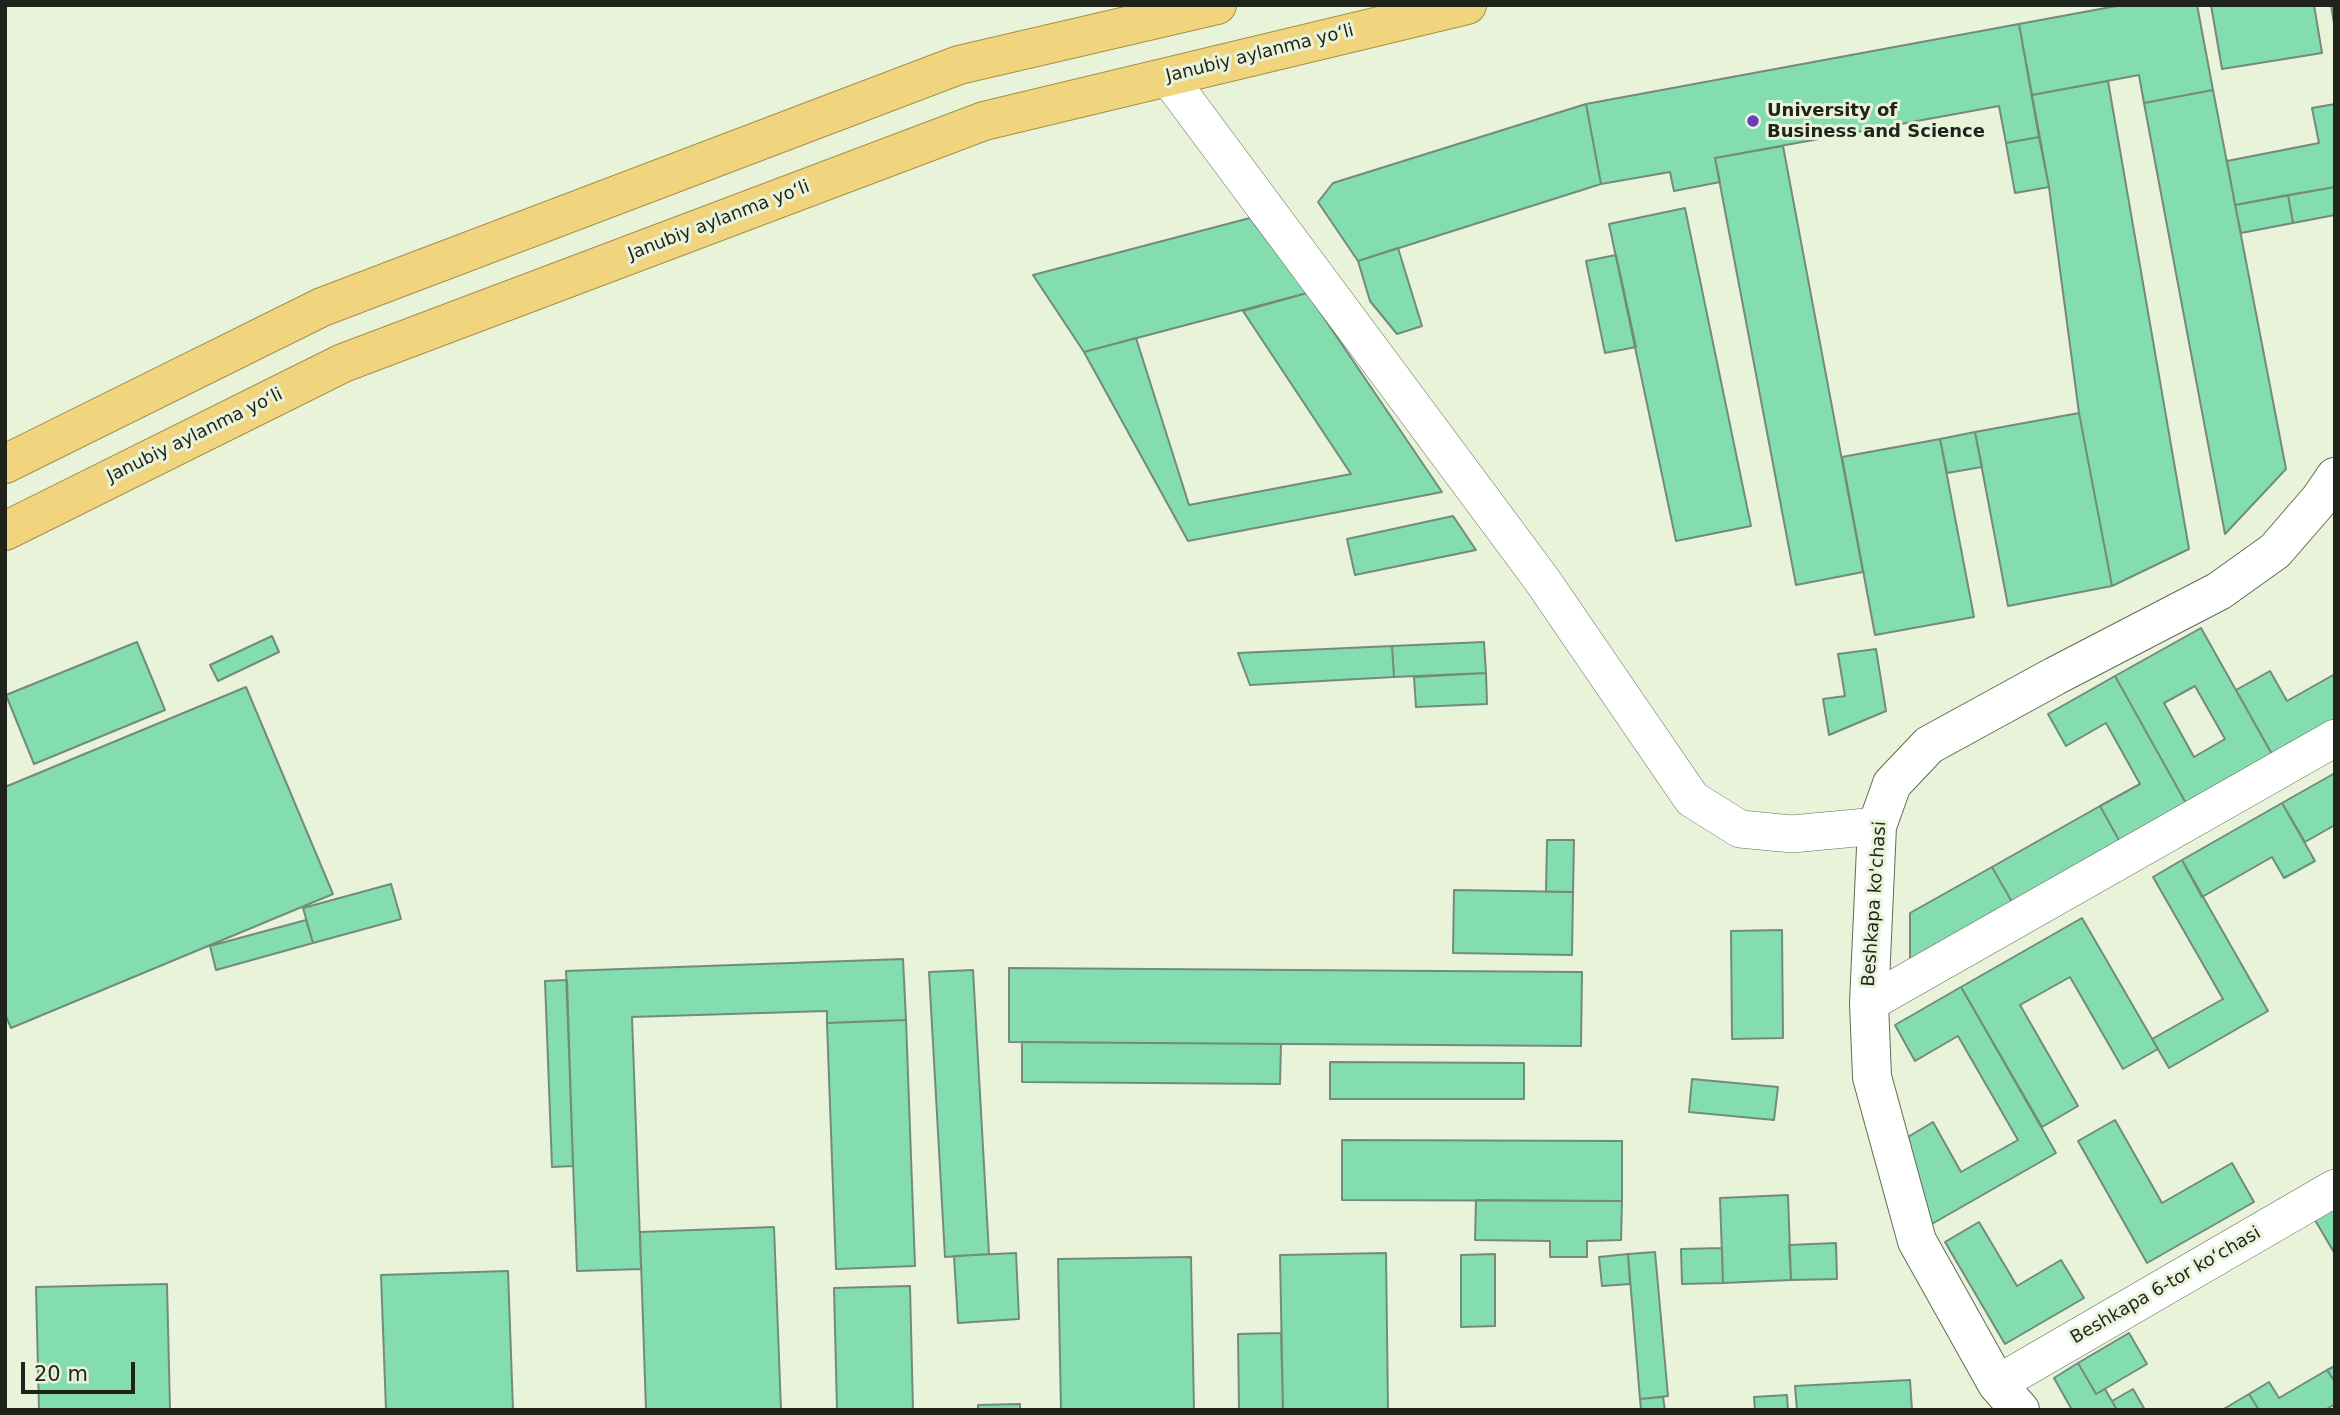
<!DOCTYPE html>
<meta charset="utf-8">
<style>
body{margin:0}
#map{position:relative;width:2340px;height:1415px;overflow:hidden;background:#e8f3d9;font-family:"DejaVu Sans",sans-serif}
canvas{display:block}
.frame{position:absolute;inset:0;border:7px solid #1f2319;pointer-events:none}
.scale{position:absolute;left:21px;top:1362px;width:114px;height:32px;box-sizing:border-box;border:4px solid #1f2319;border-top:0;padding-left:9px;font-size:21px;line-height:24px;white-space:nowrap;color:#1f2319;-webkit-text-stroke:5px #e8f3d9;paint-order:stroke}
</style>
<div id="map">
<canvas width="2340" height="1415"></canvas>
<div class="frame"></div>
<div class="scale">20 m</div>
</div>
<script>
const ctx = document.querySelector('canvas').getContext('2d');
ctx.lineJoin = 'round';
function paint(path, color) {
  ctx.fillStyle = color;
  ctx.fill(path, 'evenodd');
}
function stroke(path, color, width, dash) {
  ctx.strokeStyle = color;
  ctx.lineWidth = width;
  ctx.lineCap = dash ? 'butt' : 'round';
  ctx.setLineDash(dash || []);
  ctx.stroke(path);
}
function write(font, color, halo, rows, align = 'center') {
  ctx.font = font + ' "DejaVu Sans",sans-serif';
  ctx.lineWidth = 6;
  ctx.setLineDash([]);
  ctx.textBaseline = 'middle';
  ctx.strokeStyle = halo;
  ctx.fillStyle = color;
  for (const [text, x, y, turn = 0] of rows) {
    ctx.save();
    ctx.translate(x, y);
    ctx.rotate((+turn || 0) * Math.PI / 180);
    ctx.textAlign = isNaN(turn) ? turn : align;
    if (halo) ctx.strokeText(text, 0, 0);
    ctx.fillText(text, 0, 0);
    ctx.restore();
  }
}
const building = new Path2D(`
 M 2122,5 L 2197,5 L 2213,90 L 2144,103 L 2139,75 L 2032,95 L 2019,24 Z
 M 2211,5 L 2314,5 L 2322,53 L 2222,69 Z
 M 2331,5 L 2335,5 L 2335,30 Z
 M 2019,24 L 2039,137 L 2006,143 L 1999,106 L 1715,158 L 1720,182 L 1674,191 L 1670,172 L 1601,184 L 1586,104 Z
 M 2108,81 L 2189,549 L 2112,586 L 2079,413 L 2049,187 L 2032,95 Z
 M 2213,90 L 2286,469 L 2225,534 L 2144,103 Z
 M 1586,104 L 1601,184 L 1358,261 L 1318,202 L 1333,183 Z
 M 2335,104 L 2335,187 L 2235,205 L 2227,161 L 2319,143 L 2312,108 Z
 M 2039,137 L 2049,187 L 2015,193 L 2006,143 Z
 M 1783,146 L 1863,572 L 1796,585 L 1715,158 Z
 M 2335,187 L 2335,215 L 2293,223 L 2288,195 Z
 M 2288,195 L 2293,223 L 2241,233 L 2235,205 Z
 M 1685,208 L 1751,526 L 1676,541 L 1609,224 Z
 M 1250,218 L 1307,293 L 1084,352 L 1033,275 Z
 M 1398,248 L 1422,326 L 1397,334 L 1370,301 L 1358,261 Z
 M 1616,255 L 1636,347 L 1605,353 L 1586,261 Z
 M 1307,293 L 1442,492 L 1188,541 L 1084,352 L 1136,338 L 1189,505 L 1351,474 L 1243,311 Z
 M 2079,413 L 2112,586 L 2008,606 L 1975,432 Z
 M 1975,432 L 1982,467 L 1947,473 L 1940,439 Z
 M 1940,439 L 1974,617 L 1875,635 L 1842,457 Z
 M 1453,516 L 1476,550 L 1355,575 L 1347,539 Z
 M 2201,628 L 2273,756 L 2187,805 L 2115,676 ZM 2195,686 L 2225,739 L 2194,757 L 2164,703 Z
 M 272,636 L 279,652 L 218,681 L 210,665 Z
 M 137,642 L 165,710 L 34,764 L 6,695 Z
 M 1484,642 L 1486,673 L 1394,677 L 1392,646 Z
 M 1392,646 L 1394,677 L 1250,685 L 1238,653 Z
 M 1876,649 L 1886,711 L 1829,735 L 1823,699 L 1845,696 L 1838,654 Z
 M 2270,671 L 2287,701 L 2335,674 L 2335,722 L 2273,756 L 2236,690 Z
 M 1486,673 L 1487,704 L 1416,707 L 1414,677 Z
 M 2115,676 L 2187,805 L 2120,842 L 2100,806 L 2140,784 L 2106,723 L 2066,746 L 2048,714 Z
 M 246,687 L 333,894 L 11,1028 L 5,1014 L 5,787 Z
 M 2335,773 L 2335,825 L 2305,842 L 2282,803 Z
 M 2282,803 L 2315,861 L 2284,878 L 2272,857 L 2202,897 L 2182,860 Z
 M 2100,806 L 2120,842 L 2012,902 L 1992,867 Z
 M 1547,840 L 1574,840 L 1573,892 L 1546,892 Z
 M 2182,860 L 2268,1011 L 2169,1068 L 2152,1039 L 2223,999 L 2153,877 Z
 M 1992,867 L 2012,902 L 1910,960 L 1910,913 Z
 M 391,884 L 401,919 L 313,943 L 303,908 Z
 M 1454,890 L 1573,892 L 1572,955 L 1453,953 Z
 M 2082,918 L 2158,1049 L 2123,1069 L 2070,977 L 2020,1005 L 2078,1106 L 2042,1127 L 1961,987 Z
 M 306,920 L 313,943 L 216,970 L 210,946 Z
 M 1782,930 L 1783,1038 L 1732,1039 L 1731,931 Z
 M 903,959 L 906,1020 L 827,1023 L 827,1011 L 632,1017 L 641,1269 L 577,1271 L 566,971 Z
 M 1009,968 L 1582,972 L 1581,1046 L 1009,1042 Z
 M 973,970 L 989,1254 L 945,1257 L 929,972 Z
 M 567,980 L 573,1166 L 552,1167 L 545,981 Z
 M 1961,987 L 2056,1153 L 1930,1225 L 1908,1137 L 1933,1122 L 1961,1172 L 2018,1140 L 1958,1036 L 1915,1061 L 1895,1025 Z
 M 906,1020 L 915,1266 L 836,1269 L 827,1023 Z
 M 1022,1042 L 1281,1044 L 1280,1084 L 1022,1082 Z
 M 1330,1062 L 1524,1063 L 1524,1099 L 1330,1099 Z
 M 1692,1079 L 1778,1087 L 1774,1120 L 1689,1112 Z
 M 2115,1120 L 2162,1203 L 2232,1163 L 2254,1202 L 2147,1263 L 2078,1141 Z
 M 1342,1140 L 1622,1141 L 1622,1201 L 1342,1200 Z
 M 1788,1195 L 1791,1280 L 1723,1283 L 1720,1198 Z
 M 1476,1200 L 1622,1201 L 1621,1240 L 1587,1241 L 1587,1257 L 1550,1257 L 1550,1241 L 1475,1240 Z
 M 2335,1201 L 2335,1254 L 2312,1215 Z
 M 1979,1222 L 2017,1286 L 2061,1260 L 2084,1298 L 2005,1344 L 1945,1242 Z
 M 774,1227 L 781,1410 L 646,1410 L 640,1232 Z
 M 1836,1243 L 1837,1279 L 1791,1280 L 1789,1245 Z
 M 1722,1248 L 1723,1283 L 1682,1284 L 1681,1249 Z
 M 1655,1252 L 1668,1396 L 1640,1399 L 1628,1254 Z
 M 1016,1253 L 1019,1319 L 958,1323 L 954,1256 Z
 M 1386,1253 L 1388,1410 L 1283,1410 L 1280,1255 Z
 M 1495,1254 L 1495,1326 L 1461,1327 L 1461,1255 Z
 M 1628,1254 L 1630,1284 L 1602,1286 L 1599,1257 Z
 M 1191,1257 L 1194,1410 L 1061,1410 L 1058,1259 Z
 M 508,1271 L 513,1410 L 386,1410 L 381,1275 Z
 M 167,1284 L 170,1410 L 39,1410 L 36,1287 Z
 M 910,1286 L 913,1410 L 837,1410 L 834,1288 Z
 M 1281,1333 L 1283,1410 L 1239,1410 L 1238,1334 Z
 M 2129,1333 L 2147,1364 L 2096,1394 L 2078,1363 Z
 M 2078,1363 L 2096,1394 L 2105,1389 L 2117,1410 L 2072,1410 L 2054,1378 Z
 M 2335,1366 L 2335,1382 L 2327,1370 Z
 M 2327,1370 L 2335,1382 L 2335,1404 L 2325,1410 L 2259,1410 L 2249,1394 L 2269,1382 L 2279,1398 Z
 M 1910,1380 L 1912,1410 L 1797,1410 L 1795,1386 Z
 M 2133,1389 L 2145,1410 L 2117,1410 L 2112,1401 Z
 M 2249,1394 L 2259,1410 L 2222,1410 Z
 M 1787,1395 L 1788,1410 L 1755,1410 L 1754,1397 Z
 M 1663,1397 L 1665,1410 L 1641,1410 L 1640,1399 Z
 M 1020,1404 L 1020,1410 L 978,1410 L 978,1405 Z`);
const minor = new Path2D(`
 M 1168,77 L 1542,580 L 1692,799 L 1740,829 L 1792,834 L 1877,826
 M 1869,1003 L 2335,738
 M 1997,1384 L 2335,1188`);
const tertiary = new Path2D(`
 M 2020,1410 L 1997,1384 L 1917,1241 L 1872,1077 L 1869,1003 L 1877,826 L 1892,784 L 1929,745 L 2055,676 L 2219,591 L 2275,551 L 2320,499 L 2335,477`);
const trunk = new Path2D(`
 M 5,464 L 322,307 L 959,65 L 1217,5
 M 5,531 L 343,363 L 984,121 L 1467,5`);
const markers = [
 [1753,121,7,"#6e3db5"]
];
const streetNames = [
 ["Janubiy aylanma yoʻli",1260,54,-14],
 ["Janubiy aylanma yoʻli",719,221,-21],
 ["Janubiy aylanma yoʻli",195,436,-26],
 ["Beshkapa ko'chasi",1875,904,-86],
 ["Beshkapa 6-tor koʻchasi",2166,1286,-30]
];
const poiNames = [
 ["University of",1767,111],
 ["Business and Science",1767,132]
];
paint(building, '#84ddaf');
stroke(building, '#728b7d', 2);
stroke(minor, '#626b54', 38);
stroke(tertiary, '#626b54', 40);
stroke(trunk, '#a59046', 40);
stroke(minor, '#fff', 37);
stroke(tertiary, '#fff', 38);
stroke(trunk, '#f0d47e', 38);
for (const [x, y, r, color] of markers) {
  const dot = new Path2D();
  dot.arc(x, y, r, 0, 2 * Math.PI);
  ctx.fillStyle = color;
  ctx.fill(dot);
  stroke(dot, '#e8f3d9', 2.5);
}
write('18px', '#1f2319', '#e8f3d9', streetNames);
write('bold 18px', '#1f2319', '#e8f3d9', poiNames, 'left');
</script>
